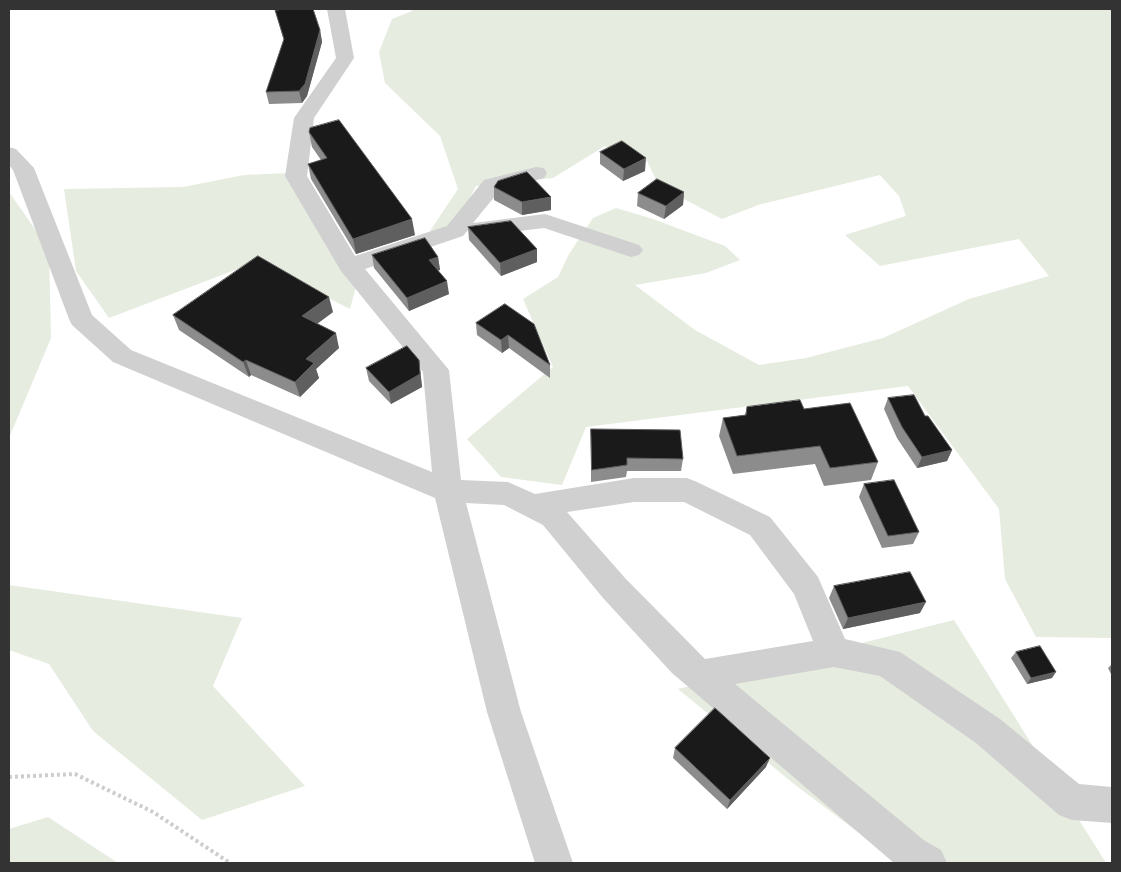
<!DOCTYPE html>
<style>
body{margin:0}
#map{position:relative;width:1121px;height:872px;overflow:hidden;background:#fff;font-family:Overpass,sans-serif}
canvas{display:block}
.frame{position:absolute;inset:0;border:10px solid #333;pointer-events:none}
</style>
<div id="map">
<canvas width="1121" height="872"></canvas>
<div class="frame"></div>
</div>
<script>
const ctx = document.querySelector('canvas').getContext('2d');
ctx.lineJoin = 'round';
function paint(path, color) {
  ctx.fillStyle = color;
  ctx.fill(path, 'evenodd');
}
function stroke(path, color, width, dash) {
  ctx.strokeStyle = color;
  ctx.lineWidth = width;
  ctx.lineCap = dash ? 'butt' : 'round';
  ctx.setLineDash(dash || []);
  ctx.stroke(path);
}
const green = new Path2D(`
 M 412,9 L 1112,9 L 1112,638 L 1036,637 L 1005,579 L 999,509 L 908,386 L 586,427 L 562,485 L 501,477 L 467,439 L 553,367 L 523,299 L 558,277 L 569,254 L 593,218 L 616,208 L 653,219 L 725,246 L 740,260 L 706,273 L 635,285 L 695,330 L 759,365 L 806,358 L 883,338 L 969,299 L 1049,276 L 1019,239 L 880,266 L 845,235 L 906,216 L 899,196 L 880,175 L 758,205 L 722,219 L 659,186 L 647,161 L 605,146 L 553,178 L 476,186 L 457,222 L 428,234 L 458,189 L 440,136 L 385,83 L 379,52 L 392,19 L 412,11 Z
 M 287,173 L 357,283 L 350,309 L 256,262 L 109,318 L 76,271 L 64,189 L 183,187 L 244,175 Z
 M 9,192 L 49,249 L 51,338 L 9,438 Z
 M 9,585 L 242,618 L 213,686 L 305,786 L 202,820 L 93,731 L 49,664 L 9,650 Z
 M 954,620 L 1106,863 L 899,863 L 794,784 L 678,689 Z
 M 48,817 L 118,863 L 9,863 L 9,829 Z`);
const path = new Path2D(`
 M 9,777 L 75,774 L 153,812 L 230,863`);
const minor = new Path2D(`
 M 327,9 L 345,9 L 354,58 L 314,118 L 307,176 L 355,256 L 447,226 L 484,180 L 536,167 L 544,168 L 547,173 L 544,178 L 500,190 L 473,223 L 545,214 L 639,245 L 643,250 L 639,255 L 631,257 L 544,228 L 478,236 L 470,234 L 468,230 L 463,236 L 365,269 L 449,370 L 461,480 L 508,482 L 535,494 L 634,478 L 687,478 L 697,482 L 770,517 L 818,577 L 845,639 L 900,652 L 1000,719 L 1079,784 L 1112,787 L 1112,823 L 1072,820 L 1059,815 L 976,743 L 880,676 L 834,667 L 735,684 L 925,841 L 941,850 L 947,863 L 894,863 L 672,673 L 603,598 L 543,525 L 504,505 L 466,503 L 521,712 L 573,863 L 535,863 L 487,712 L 435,498 L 113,362 L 72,325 L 69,319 L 13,170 L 9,165 L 9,147 L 16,149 L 34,168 L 92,315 L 131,350 L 432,472 L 423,372 L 341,271 L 285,176 L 294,118 L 336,58 ZM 634,502 L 684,502 L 750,535 L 794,594 L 813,641 L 705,659 L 625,578 L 567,512 Z`);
const wall = new Path2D(`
 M 277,9 L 313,9 L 320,30 L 322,42 L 307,96 L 302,103 L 269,104 L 266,92 L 284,41 L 275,10 L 277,10 Z
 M 309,132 L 415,235 L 356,254 L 311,179 L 308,164 L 321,160 L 312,147 Z
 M 600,152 L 645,171 L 623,181 L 600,164 Z
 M 494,187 L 551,210 L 522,215 L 494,200 Z
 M 684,192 L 683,205 L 664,219 L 637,206 L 638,193 Z
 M 468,227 L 537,249 L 537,262 L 501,276 L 469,240 Z
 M 372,255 L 438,257 L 440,270 L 438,270 L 449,294 L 409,311 L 374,268 Z
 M 505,304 L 550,365 L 550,378 L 509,348 L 502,353 L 477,335 L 476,323 Z
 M 333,312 L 317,324 L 339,348 L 316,369 L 319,378 L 300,397 L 251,375 L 249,377 L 179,330 L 173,315 Z
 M 419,360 L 422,387 L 391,404 L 369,381 L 366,368 Z
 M 888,398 L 925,416 L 952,450 L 947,461 L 917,468 L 897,438 L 884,409 Z
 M 747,407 L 804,409 L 878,462 L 871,480 L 824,486 L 815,464 L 733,474 L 719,436 L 723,418 L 745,415 Z
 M 591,429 L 683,459 L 681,471 L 627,471 L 626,477 L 591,482 Z
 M 864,484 L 919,532 L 913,544 L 882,548 L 859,497 Z
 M 834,586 L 920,613 L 843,629 L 829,598 Z
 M 1016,652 L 1052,678 L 1027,684 L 1011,658 Z
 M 1112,664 L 1112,676 L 1108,668 Z
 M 675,748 L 766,767 L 727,809 L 673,758 Z`);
const shadedWall = new Path2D(`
 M 320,30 L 322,42 L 307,96 L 302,103 L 299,91 Z
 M 646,158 L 645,171 L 623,181 L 624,169 Z
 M 684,192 L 683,205 L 664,219 L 666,206 Z
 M 551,197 L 551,210 L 522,215 L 522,202 Z
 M 412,219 L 415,235 L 356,254 L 353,239 Z
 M 537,249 L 537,262 L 501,276 L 500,263 Z
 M 438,257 L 440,270 L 431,273 L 429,260 Z
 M 447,281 L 449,294 L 409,311 L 407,298 Z
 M 329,297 L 333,312 L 306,332 L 302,316 Z
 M 336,333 L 339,348 L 316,369 L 319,378 L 300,397 L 295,382 L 306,359 Z
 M 508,335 L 509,348 L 502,353 L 501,340 Z
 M 246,360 L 251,375 L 249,377 L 243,362 Z
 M 419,360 L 422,387 L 391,404 L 389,392 Z
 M 952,450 L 947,461 L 917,468 L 922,457 Z
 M 926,602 L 920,613 L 843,629 L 848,618 Z
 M 1056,672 L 1052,678 L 1027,684 L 1031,678 Z
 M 770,758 L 766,767 L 727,809 L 730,800 Z`);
const building = new Path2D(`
 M 277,9 L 313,9 L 320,30 L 305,84 L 299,91 L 266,92 L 284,39 L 275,10 L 278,10 Z
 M 339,120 L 412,219 L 353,239 L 308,164 L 327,158 L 309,132 L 310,128 Z
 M 622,141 L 646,158 L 624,169 L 600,152 Z
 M 527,172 L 551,197 L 522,202 L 494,187 L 498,181 Z
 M 657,179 L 684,192 L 666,206 L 638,193 Z
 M 511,221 L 537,249 L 500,263 L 468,227 Z
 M 425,238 L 438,257 L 429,260 L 447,281 L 407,298 L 372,255 Z
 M 258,256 L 329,297 L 302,316 L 336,333 L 306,359 L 314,363 L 295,382 L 246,360 L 243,362 L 173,315 Z
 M 505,304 L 534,324 L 550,365 L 508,335 L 501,340 L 476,323 Z
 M 407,346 L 419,360 L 420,374 L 389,392 L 366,368 Z
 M 914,395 L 925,416 L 928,416 L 952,450 L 922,457 L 902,427 L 888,398 Z
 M 800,400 L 804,409 L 850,403 L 878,462 L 830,468 L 820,446 L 737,456 L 723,418 L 746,415 L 747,407 Z
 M 591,429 L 680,430 L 683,459 L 627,458 L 627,465 L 592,470 Z
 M 894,480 L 919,532 L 888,536 L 864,484 Z
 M 910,572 L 926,602 L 848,618 L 834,586 Z
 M 1040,646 L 1056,672 L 1031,678 L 1016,652 Z
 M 715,708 L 770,758 L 730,800 L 675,748 Z`);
paint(green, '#e6ecdf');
stroke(path, '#cdcdcd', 4, [3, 3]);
paint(minor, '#d0d0d0');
paint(wall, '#8c8c8c');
paint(shadedWall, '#5f5f5f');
paint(building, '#1a1a1a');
stroke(building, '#5f5f5f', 1);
</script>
